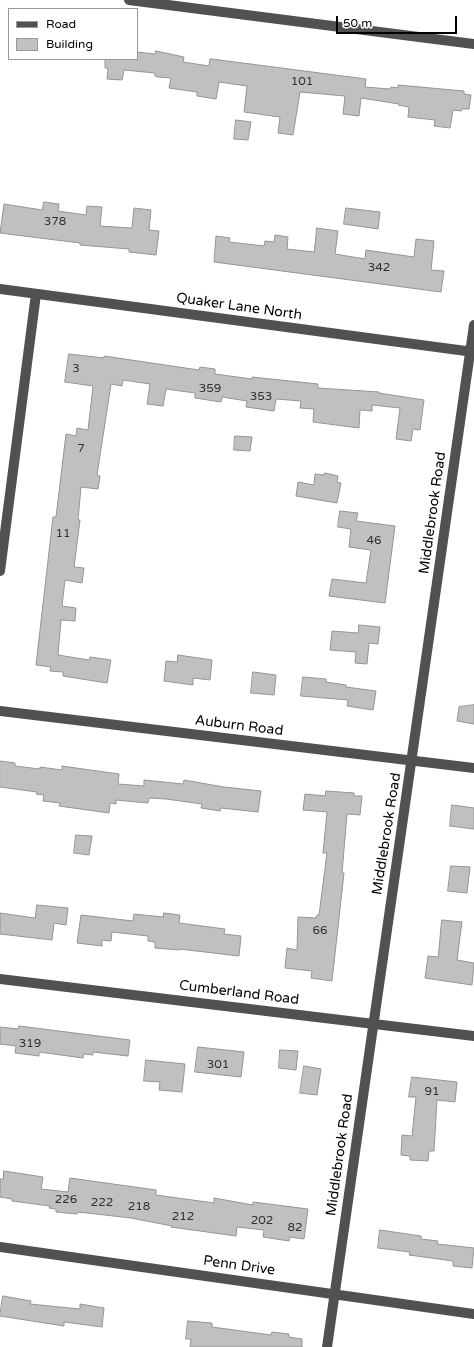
<!DOCTYPE html>
<style>
body{margin:0}
#map{position:relative;width:474px;height:1347px;overflow:hidden;background:#fff;font-family:"Varela Round",sans-serif}
canvas{display:block}
.legend{position:absolute;left:8px;top:8px;width:130px;height:52px;box-sizing:border-box;background:#fff;border:1px solid #999;margin:0;padding:5px 7px;list-style:none;font-size:12px;color:#000}
.legend li{display:flex;align-items:center;gap:8px;height:20px}
.legend b{width:20px;border:1px solid #999}
.scale{position:absolute;left:336px;top:16px;width:121px;height:18px;box-sizing:border-box;border:2px solid #000;border-top:0;padding-left:5px;font-size:12px;line-height:14px;white-space:nowrap;color:#000;-webkit-text-stroke:3px #fff;paint-order:stroke}
</style>
<div id="map">
<canvas width="474" height="1347"></canvas>
<ul class="legend">
<li><b style="height:5px;background:#515151"></b>Road</li>
<li><b style="height:11px;background:#c0c0c0"></b>Building</li>
</ul>
<div class="scale">50 m</div>
</div>
<script>
const ctx = document.querySelector('canvas').getContext('2d');
ctx.lineJoin = 'round';
function paint(path, color) {
  ctx.fillStyle = color;
  ctx.fill(path, 'evenodd');
}
function stroke(path, color, width, dash) {
  ctx.strokeStyle = color;
  ctx.lineWidth = width;
  ctx.lineCap = dash ? 'butt' : 'round';
  ctx.setLineDash(dash || []);
  ctx.stroke(path);
}
function write(font, color, halo, rows, align = 'center') {
  ctx.font = font + ' "Varela Round",sans-serif';
  ctx.lineWidth = 4;
  ctx.setLineDash([]);
  ctx.textBaseline = 'middle';
  ctx.strokeStyle = halo;
  ctx.fillStyle = color;
  for (const [text, x, y, turn = 0] of rows) {
    ctx.save();
    ctx.translate(x, y);
    ctx.rotate((+turn || 0) * Math.PI / 180);
    ctx.textAlign = isNaN(turn) ? turn : align;
    if (halo) ctx.strokeText(text, 0, 0);
    ctx.fillText(text, 0, 0);
    ctx.restore();
  }
}
const building = new Path2D(`
 M 156,51 L 184,57 L 183,62 L 209,66 L 210,59 L 212,59 L 366,79 L 365,87 L 390,89 L 391,87 L 398,88 L 398,85 L 464,91 L 464,94 L 471,95 L 469,109 L 462,109 L 461,111 L 453,110 L 450,128 L 434,126 L 435,120 L 408,117 L 409,107 L 398,105 L 399,104 L 361,98 L 359,116 L 343,114 L 345,96 L 300,92 L 293,135 L 278,133 L 280,117 L 244,112 L 247,86 L 219,82 L 216,99 L 197,96 L 197,92 L 169,88 L 171,78 L 158,77 L 155,76 L 155,73 L 124,70 L 122,80 L 107,79 L 108,68 L 105,68 L 105,59 L 137,59 L 137,52 L 155,54 Z
 M 236,120 L 251,122 L 248,140 L 234,139 Z
 M 44,202 L 59,204 L 58,211 L 86,215 L 87,206 L 102,207 L 100,226 L 132,228 L 134,208 L 151,210 L 149,230 L 159,231 L 156,255 L 129,252 L 129,249 L 80,245 L 80,243 L 0,233 L 4,204 L 42,210 Z
 M 346,208 L 380,212 L 378,229 L 344,224 Z
 M 317,228 L 338,231 L 335,254 L 365,259 L 366,250 L 414,257 L 416,239 L 434,241 L 431,270 L 444,271 L 441,292 L 214,262 L 216,236 L 230,238 L 229,242 L 264,246 L 265,241 L 274,242 L 275,235 L 288,237 L 287,249 L 314,252 Z
 M 69,354 L 104,358 L 104,356 L 199,370 L 200,367 L 215,369 L 215,374 L 252,379 L 252,377 L 318,384 L 318,388 L 379,392 L 379,393 L 424,400 L 420,430 L 413,429 L 411,441 L 396,439 L 400,408 L 372,405 L 372,411 L 360,410 L 359,428 L 313,422 L 314,409 L 300,408 L 301,401 L 276,399 L 274,411 L 246,407 L 247,401 L 222,397 L 221,402 L 195,398 L 195,393 L 166,389 L 163,406 L 147,404 L 150,384 L 123,380 L 122,386 L 111,384 L 97,475 L 100,476 L 98,489 L 81,487 L 78,520 L 80,520 L 74,567 L 84,568 L 82,583 L 65,580 L 62,606 L 76,608 L 75,621 L 61,620 L 58,655 L 89,660 L 90,657 L 111,660 L 107,683 L 63,676 L 63,672 L 50,671 L 51,667 L 36,665 L 53,517 L 56,517 L 66,434 L 76,436 L 77,428 L 88,430 L 93,386 L 65,382 Z
 M 235,436 L 252,437 L 250,451 L 234,450 Z
 M 325,473 L 338,476 L 337,482 L 341,483 L 337,503 L 296,496 L 298,482 L 314,485 L 315,474 L 324,475 Z
 M 340,511 L 358,513 L 356,521 L 395,526 L 385,603 L 329,596 L 332,579 L 366,583 L 371,550 L 349,547 L 351,529 L 338,527 Z
 M 359,625 L 380,627 L 378,644 L 369,643 L 367,664 L 355,663 L 356,652 L 330,650 L 332,631 L 358,633 Z
 M 178,655 L 212,660 L 210,680 L 193,678 L 193,685 L 164,681 L 166,661 L 177,662 Z
 M 253,672 L 276,675 L 274,695 L 251,693 Z
 M 303,677 L 326,679 L 326,682 L 346,685 L 346,687 L 376,691 L 373,710 L 347,706 L 348,700 L 301,696 Z
 M 474,705 L 474,724 L 457,721 L 459,707 Z
 M 0,761 L 15,763 L 15,766 L 40,769 L 40,767 L 62,770 L 62,766 L 119,774 L 118,784 L 144,786 L 144,780 L 183,784 L 184,780 L 224,787 L 261,791 L 258,812 L 221,808 L 220,811 L 201,808 L 202,804 L 166,799 L 149,798 L 148,803 L 116,800 L 116,804 L 110,803 L 109,813 L 59,806 L 60,803 L 43,801 L 44,795 L 36,794 L 37,792 L 0,787 Z
 M 326,791 L 354,793 L 354,796 L 362,796 L 360,815 L 347,814 L 342,873 L 344,873 L 332,981 L 311,978 L 312,971 L 285,968 L 287,948 L 297,950 L 298,917 L 316,918 L 317,915 L 319,915 L 327,853 L 323,853 L 327,812 L 303,810 L 305,794 L 325,796 Z
 M 452,805 L 474,808 L 474,829 L 450,826 Z
 M 76,835 L 92,836 L 89,855 L 74,853 Z
 M 451,866 L 470,867 L 467,893 L 448,891 Z
 M 37,905 L 68,908 L 66,925 L 54,923 L 52,940 L 0,934 L 0,913 L 35,918 Z
 M 164,913 L 180,915 L 179,923 L 225,929 L 224,934 L 241,936 L 239,956 L 179,949 L 179,950 L 155,948 L 155,942 L 148,941 L 148,936 L 112,932 L 111,941 L 102,940 L 102,946 L 77,943 L 81,915 L 133,921 L 134,914 L 163,917 Z
 M 442,920 L 462,922 L 457,960 L 474,963 L 472,985 L 425,978 L 428,956 L 438,957 Z
 M 19,1026 L 130,1040 L 128,1056 L 93,1052 L 93,1055 L 84,1054 L 83,1058 L 39,1052 L 39,1056 L 15,1053 L 16,1046 L 0,1044 L 0,1027 L 18,1029 Z
 M 198,1047 L 244,1052 L 241,1077 L 195,1072 Z
 M 280,1050 L 298,1051 L 296,1070 L 279,1068 Z
 M 146,1060 L 185,1064 L 182,1092 L 159,1090 L 160,1082 L 144,1081 Z
 M 304,1066 L 321,1069 L 317,1095 L 300,1093 Z
 M 412,1077 L 457,1082 L 455,1102 L 437,1100 L 434,1151 L 429,1151 L 428,1161 L 410,1160 L 410,1156 L 401,1155 L 402,1135 L 412,1136 L 416,1097 L 409,1097 Z
 M 4,1171 L 43,1177 L 41,1189 L 68,1192 L 70,1178 L 156,1190 L 156,1195 L 214,1203 L 214,1198 L 253,1205 L 253,1202 L 308,1209 L 304,1239 L 290,1237 L 289,1241 L 263,1237 L 264,1230 L 237,1227 L 236,1236 L 171,1227 L 172,1226 L 131,1218 L 78,1212 L 77,1214 L 56,1212 L 56,1209 L 49,1208 L 50,1206 L 12,1201 L 12,1199 L 0,1197 L 0,1179 L 3,1179 Z
 M 380,1230 L 421,1236 L 421,1239 L 438,1241 L 437,1244 L 474,1248 L 472,1268 L 453,1266 L 453,1261 L 409,1255 L 410,1252 L 378,1248 Z
 M 3,1296 L 31,1301 L 30,1304 L 80,1309 L 80,1304 L 104,1308 L 102,1327 L 64,1322 L 64,1326 L 0,1316 Z
 M 188,1321 L 212,1323 L 212,1327 L 271,1335 L 272,1332 L 289,1334 L 289,1337 L 302,1339 L 302,1347 L 190,1347 L 191,1339 L 186,1339 Z`);
const minor = new Path2D(`
 M 129,0 L 474,44
 M 0,289 L 474,352
 M 0,571 L 36,294
 M 0,711 L 474,768
 M 0,979 L 474,1036
 M 0,1247 L 474,1314
 M 327,1347 L 474,325`);
const numberNames = [
 ["101",302,82],
 ["378",55,222],
 ["342",379,268],
 ["3",76,369],
 ["359",210,389],
 ["353",261,397],
 ["7",81,449],
 ["11",63,534],
 ["46",374,541],
 ["66",320,931],
 ["319",30,1044],
 ["301",218,1065],
 ["91",432,1092],
 ["226",66,1200],
 ["222",102,1203],
 ["218",139,1207],
 ["212",183,1217],
 ["202",262,1221],
 ["82",295,1228]
];
const streetNames = [
 ["Quaker Lane North",239,307,8],
 ["Middlebrook Road",433,513,-82],
 ["Auburn Road",239,726,7],
 ["Middlebrook Road",387,834,-81],
 ["Cumberland Road",239,993,7],
 ["Middlebrook Road",340,1155,-82],
 ["Penn Drive",239,1266,8]
];
paint(building, '#c0c0c0');
stroke(building, '#959595', 1);
stroke(minor, '#515151', 10);
write('12px', '#303030', null, numberNames);
write('14px', '#000', '#fff', streetNames);
</script>
